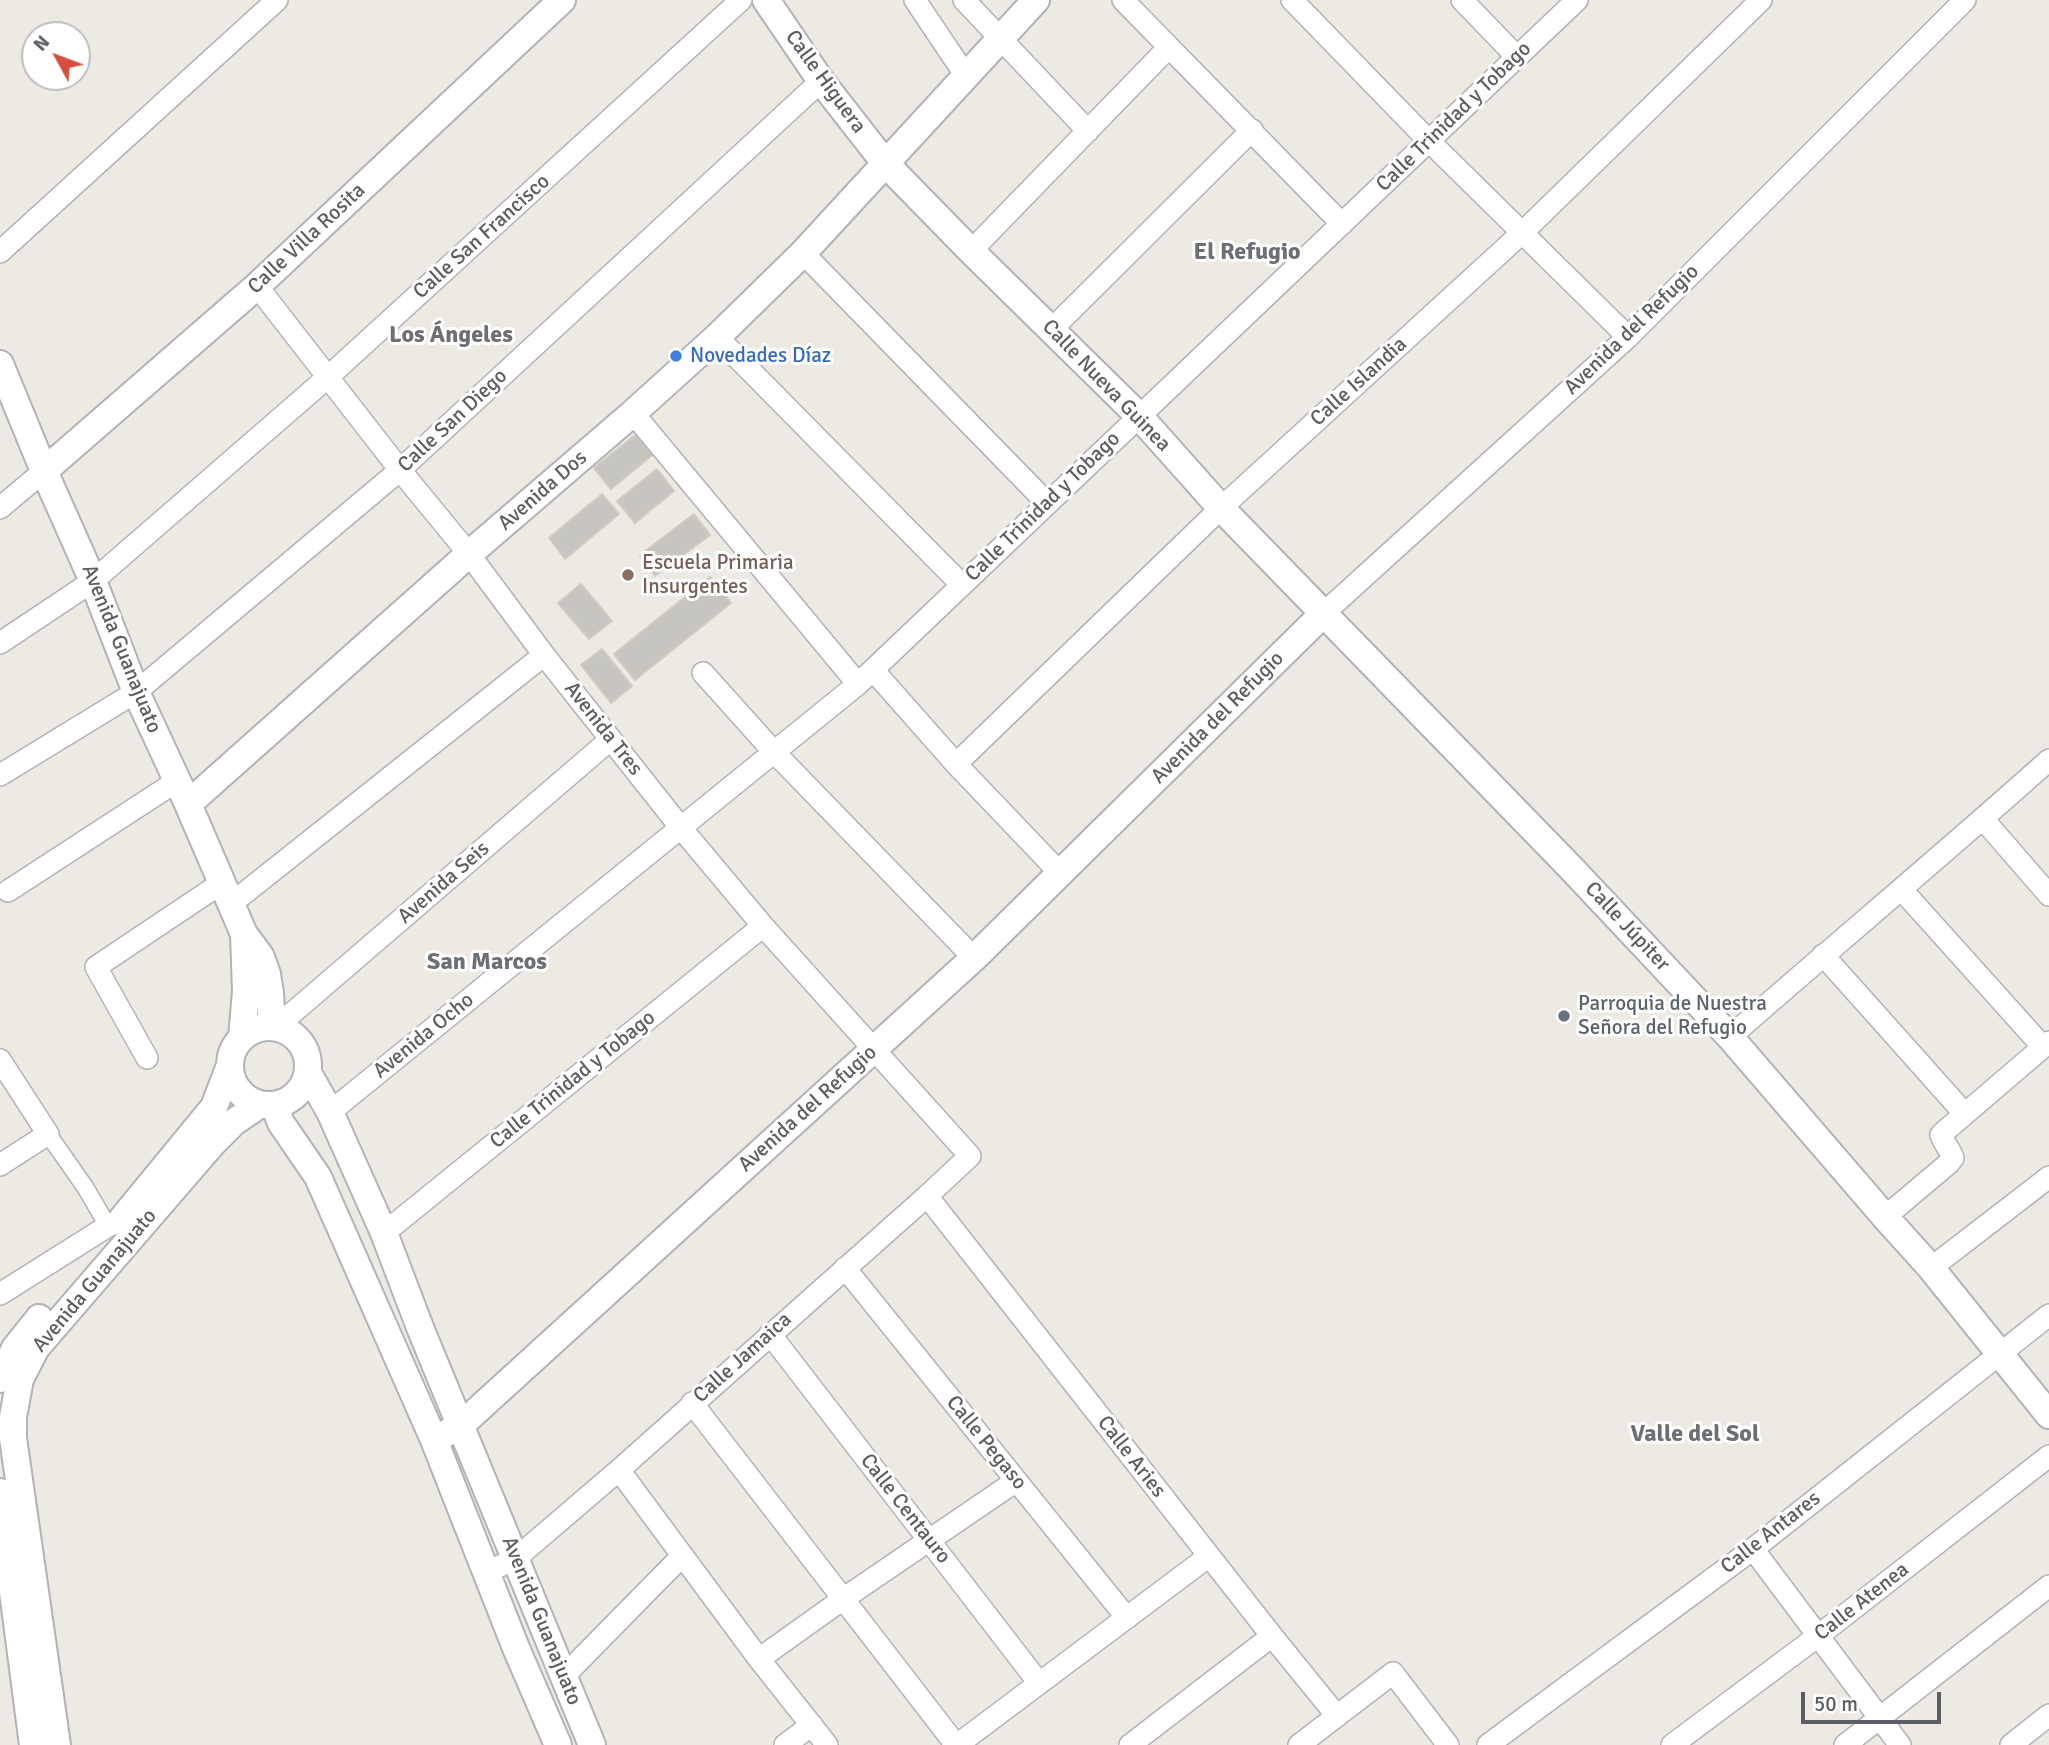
<!DOCTYPE html>
<meta charset="utf-8">
<style>
body{margin:0}
#map{position:relative;width:2049px;height:1745px;overflow:hidden;background:#eceae3;font-family:Signika,sans-serif}
canvas{display:block}
.north{position:absolute;left:21px;top:21px;width:70px;height:70px;box-sizing:border-box;background:#fff;border:2px solid #bdbfc0;border-radius:50%;rotate:311deg;font-size:19px;font-weight:700;line-height:28px;text-align:center;color:#5b5e62}
.north::after{content:'';display:block;margin:auto;width:24px;height:32px;background:#d54f40;clip-path:polygon(50% 0,100% 100%,50% 72%,0 100%)}
.scale{position:absolute;left:1801px;top:1692px;width:140px;height:32px;box-sizing:border-box;border:4px solid #5b5e62;border-top:0;padding-left:9px;font-size:21px;line-height:24px;white-space:nowrap;color:#5b5e62;-webkit-text-stroke:5px #fff;paint-order:stroke}
</style>
<div id="map">
<canvas width="2049" height="1745"></canvas>
<div class="north">N</div>
<div class="scale">50 m</div>
</div>
<script>
const ctx = document.querySelector('canvas').getContext('2d');
ctx.lineJoin = 'round';
function paint(path, color) {
  ctx.fillStyle = color;
  ctx.fill(path, 'evenodd');
}
function stroke(path, color, width, dash) {
  ctx.strokeStyle = color;
  ctx.lineWidth = width;
  ctx.lineCap = dash ? 'butt' : 'round';
  ctx.setLineDash(dash || []);
  ctx.stroke(path);
}
function write(font, color, halo, rows, align = 'center') {
  ctx.font = font + ' Signika,sans-serif';
  ctx.lineWidth = 6;
  ctx.setLineDash([]);
  ctx.textBaseline = 'middle';
  ctx.strokeStyle = halo;
  ctx.fillStyle = color;
  for (const [text, x, y, turn = 0] of rows) {
    ctx.save();
    ctx.translate(x, y);
    ctx.rotate((+turn || 0) * Math.PI / 180);
    ctx.textAlign = isNaN(turn) ? turn : align;
    if (halo) ctx.strokeText(text, 0, 0);
    ctx.fillText(text, 0, 0);
    ctx.restore();
  }
}
const building = new Path2D(`
 M 640,431 L 656,452 L 611,489 L 594,468 Z
 M 657,469 L 674,491 L 635,523 L 617,501 Z
 M 602,494 L 619,514 L 565,559 L 549,538 Z
 M 694,514 L 710,535 L 655,576 L 640,555 Z
 M 710,577 L 731,603 L 635,680 L 614,654 Z
 M 581,584 L 612,621 L 589,639 L 558,603 Z
 M 602,649 L 632,686 L 611,703 L 581,665 Z`);
const pedestrian = new Path2D(`
 M 48,1134 L 85,1187 L 108,1226`);
const minor = new Path2D(`
 M 915,0 L 966,76
 M 964,0 L 1088,131
 M 1123,0 L 1342,224
 M 1292,0 L 1429,141 L 1628,337
 M 1462,0 L 1517,57
 M 971,251 L 1169,47
 M 0,252 L 277,0
 M 803,253 L 1047,503
 M 257,286 L 400,470 L 469,554 L 544,655 L 681,828 L 763,926 L 970,1156 L 927,1196 L 619,1470 L 515,1559 L 487,1572
 M 1052,329 L 1252,130
 M 717,337 L 962,585
 M 633,413 L 858,684
 M 0,508 L 44,471
 M 1324,613 L 1628,337 L 1965,0
 M 0,643 L 93,581 L 328,377 L 741,0
 M 873,670 L 956,764 L 1061,874
 M 703,673 L 774,752 L 974,958
 M 956,764 L 1221,508 L 1523,232 L 1761,0
 M 0,775 L 136,692 L 400,470 L 821,81
 M 1983,819 L 2049,895
 M 1902,890 L 2043,1047
 M 8,891 L 177,781
 M 232,903 L 544,655
 M 1823,955 L 1964,1113
 M 276,1027 L 611,739
 M 1730,1037 C 1836,944 1944,854 2049,760
 M 147,1058 L 96,967 L 223,882
 M 0,1060 L 48,1134 L 0,1165
 M 330,1112 L 858,684 L 1577,0
 M 927,1196 L 1272,1636 L 1337,1716
 M 1885,1217 L 1949,1163 L 1953,1158 C 1950,1149 1944,1144 1941,1135 L 1945,1131 L 2049,1042
 M 384,1233 L 763,926
 M 845,1268 L 1127,1618
 M 1931,1268 L 2049,1177
 M 0,1294 L 108,1226 L 122,1220
 M 770,1334 L 1039,1683
 M 692,1403 L 956,1745
 M 619,1470 L 759,1659 L 827,1745
 M 1753,1549 L 1900,1745
 M 759,1659 L 843,1599 L 1016,1481
 M 563,1677 L 682,1556
 M 785,1745 L 812,1725
 M 957,1745 L 1209,1556
 M 1130,1745 L 1272,1636
 M 1299,1745 L 1393,1673 L 1448,1745
 M 1488,1745 L 1753,1549 L 2049,1315
 M 1672,1745 L 1818,1636 L 2049,1456
 M 1845,1745 L 2049,1586
 M 2011,1745 L 2049,1715`);
const tertiary = new Path2D(`
 M 766,0 L 821,81 L 885,163 L 971,251 L 1139,416 L 1221,508 L 1571,868 L 1730,1037 L 1885,1217 L 1931,1268 L 2049,1415
 M 0,364 L 44,471 L 93,581 L 136,692 L 188,804 L 244,934 L 261,957 L 267,974 L 270,993 L 272,1027
 M 44,471 L 257,286 L 562,0
 M 188,804 L 469,554 L 633,413 L 717,337 L 803,253 L 1036,0
 M230 1066a39 39 0 1 1 78 0a39 39 0 1 1-78 0Z
 M 242,1038 L 246,991 L 244,934
 M 308,1073 L 330,1112 L 384,1233 L 421,1330 L 592,1745
 M 274,1105 L 281,1123 L 318,1177 L 434,1440 L 516,1648 L 558,1745
 M 122,1219 L 214,1107 L 229,1068
 M 0,1379 L 15,1348 L 39,1318
 M 434,1440 L 461,1425 L 974,958 L 1324,613
 M 0,1492 L 33,1745
 M 57,1745 L 13,1438 L 13,1417 L 20,1379 L 36,1348 L 213,1143 L 234,1122 L 259,1105`);
const markers = [
 [676,356,7,"#3f7fe0"],
 [628,575,7,"#8d6e63"],
 [1564,1016,7,"#6b7280"]
];
const streetNames = [
 ["Calle Higuera",825,82,54],
 ["Calle Trinidad y Tobago",1454,117,-44],
 ["Calle San Francisco",482,237,-42],
 ["Calle Villa Rosita",307,239,-43],
 ["Avenida del Refugio",1632,330,-44],
 ["Calle Islandia",1359,382,-42],
 ["Calle Nueva Guinea",1106,386,46],
 ["Calle San Diego",453,421,-43],
 ["Avenida Dos",543,491,-41],
 ["Calle Trinidad y Tobago",1043,507,-44],
 ["Avenida Guanajuato",121,649,68],
 ["Avenida del Refugio",1218,718,-45],
 ["Avenida Tres",603,729,52],
 ["Avenida Seis",444,883,-41],
 ["Calle Júpiter",1627,927,47],
 ["Avenida Ocho",424,1036,-39],
 ["Calle Trinidad y Tobago",573,1080,-39],
 ["Avenida del Refugio",808,1109,-42],
 ["Avenida Guanajuato",95,1281,-50],
 ["Calle Jamaica",743,1358,-42],
 ["Calle Pegaso",986,1443,51],
 ["Calle Aries",1131,1457,52],
 ["Calle Centauro",905,1509,52],
 ["Calle Antares",1771,1533,-38],
 ["Calle Atenea",1862,1602,-38],
 ["Avenida Guanajuato",541,1621,68]
];
const shopNames = [
 ["Novedades Díaz",690,356]
];
const educationNames = [
 ["Escuela Primaria",642,563],
 ["Insurgentes",642,587]
];
const worshipNames = [
 ["Parroquia de Nuestra",1578,1004],
 ["Señora del Refugio",1578,1028]
];
const quarterNames = [
 ["El Refugio",1247,253],
 ["Los Ángeles",451,336],
 ["San Marcos",487,963],
 ["Valle del Sol",1695,1435]
];
paint(building, '#c7c5c0');
stroke(building, '#d0ccc2', 2);
stroke(pedestrian, '#b0b3b7', 19);
stroke(minor, '#b0b3b7', 24);
stroke(tertiary, '#b0b3b7', 30);
stroke(pedestrian, '#fff', 16);
stroke(minor, '#fff', 21);
stroke(tertiary, '#fff', 26);
for (const [x, y, r, color] of markers) {
  const dot = new Path2D();
  dot.arc(x, y, r, 0, 2 * Math.PI);
  ctx.fillStyle = color;
  ctx.fill(dot);
  stroke(dot, '#fff', 2.5);
}
write('21px', '#5b5e62', '#fff', streetNames);
write('21px', '#366cbe', '#fff', shopNames, 'left');
write('21px', '#785e54', '#fff', educationNames, 'left');
write('21px', '#5b616d', '#fff', worshipNames, 'left');
write('bold 24px', '#6c7074', '#fff', quarterNames);
</script>
